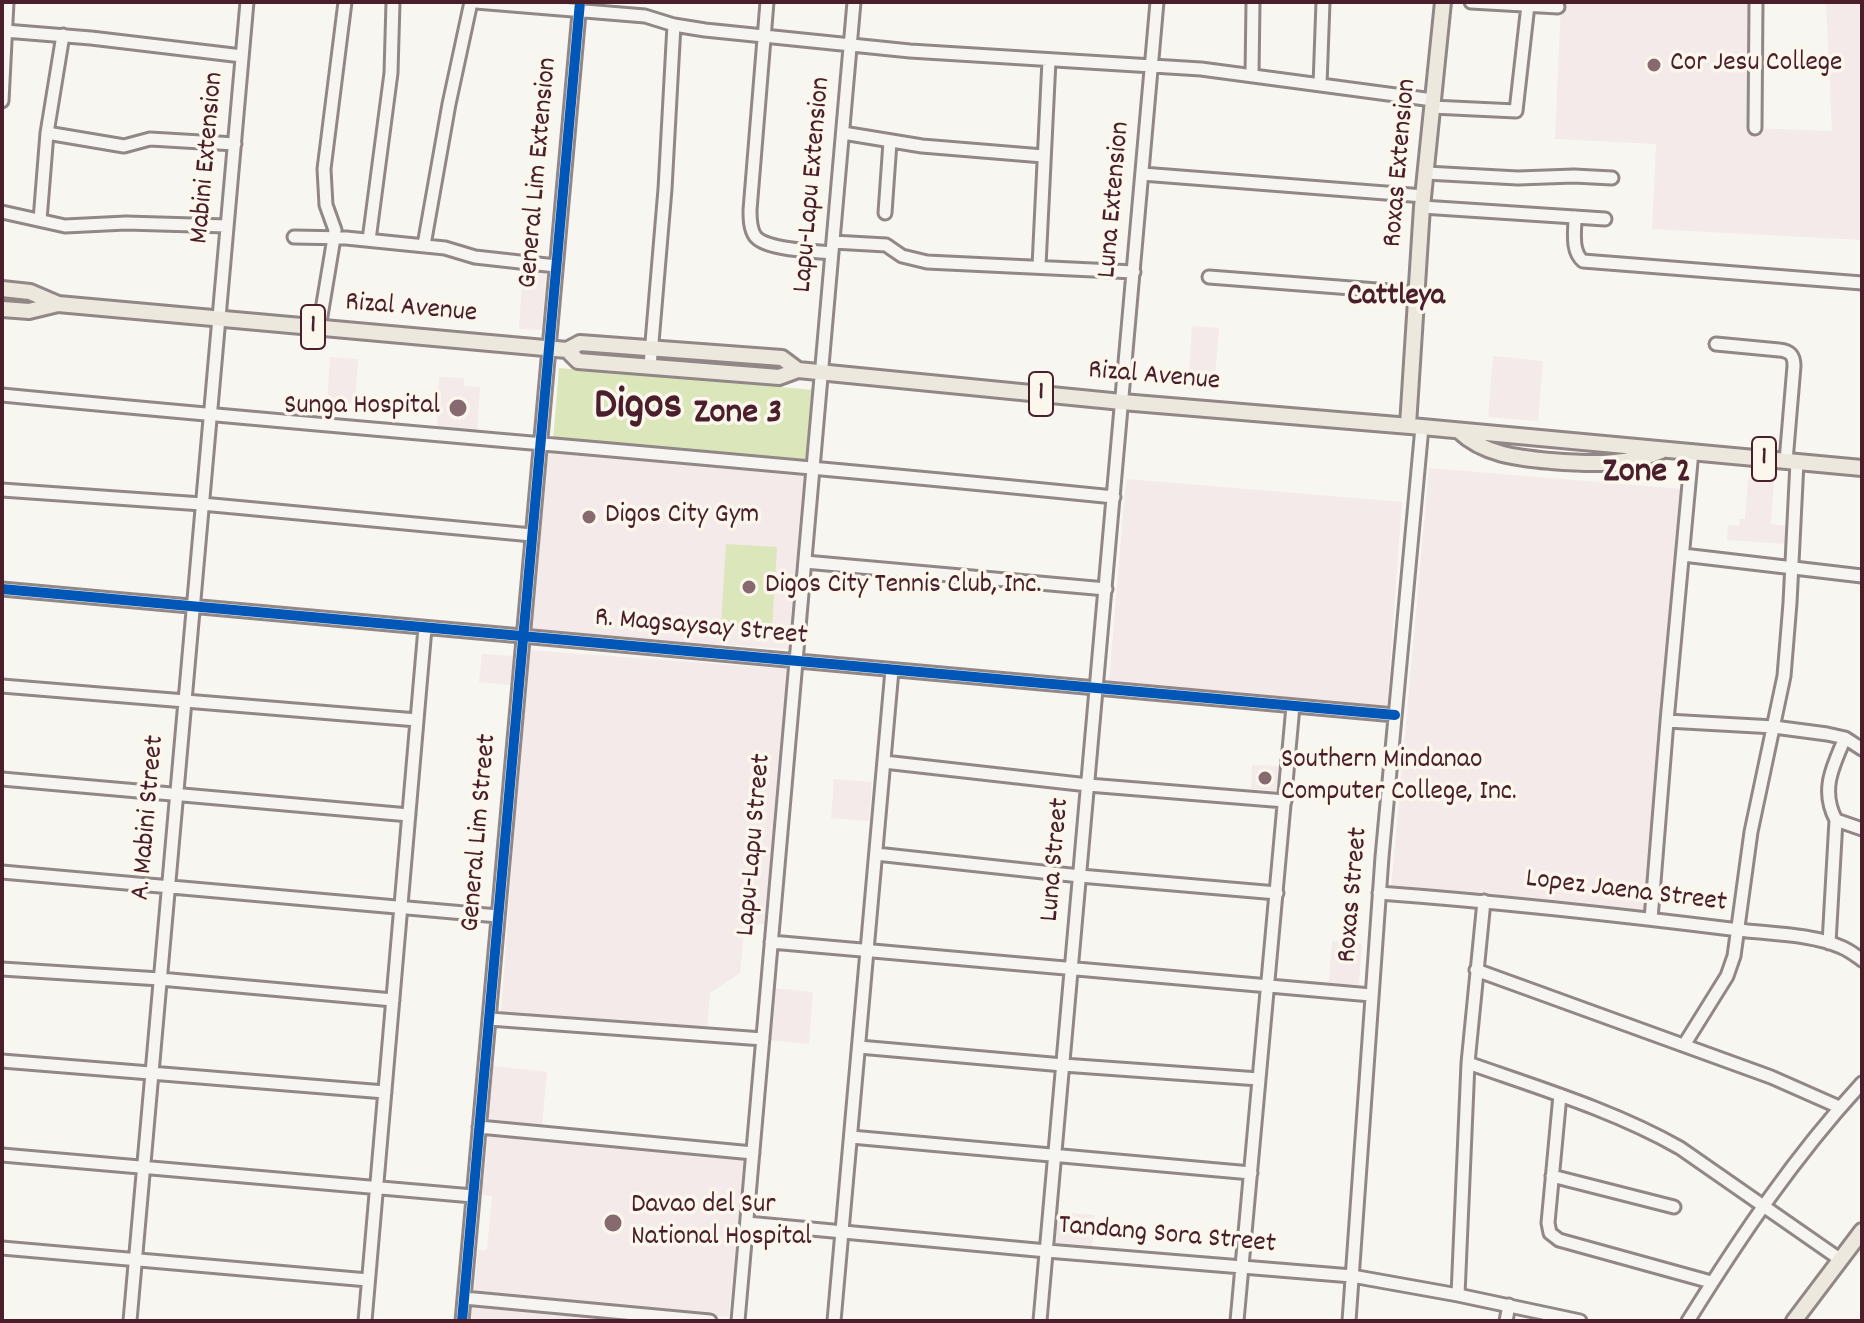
<!DOCTYPE html>
<style>
body{margin:0}
#map{position:relative;width:1864px;height:1323px;overflow:hidden;background:#f8f6f0;font-family:Dekko,sans-serif}
canvas{display:block}
.frame{position:absolute;inset:0;border:4px solid #4a1f2b;pointer-events:none}
</style>
<div id="map">
<canvas width="1864" height="1323"></canvas>
<div class="frame"></div>
</div>
<script>
const ctx = document.querySelector('canvas').getContext('2d');
ctx.lineJoin = 'round';
function paint(path, color) {
  ctx.fillStyle = color;
  ctx.fill(path, 'evenodd');
}
function stroke(path, color, width, dash) {
  ctx.strokeStyle = color;
  ctx.lineWidth = width;
  ctx.lineCap = dash ? 'butt' : 'round';
  ctx.setLineDash(dash || []);
  ctx.stroke(path);
}
function write(font, color, halo, rows, align = 'center') {
  ctx.font = font + ' Dekko,sans-serif';
  ctx.lineWidth = 7;
  ctx.setLineDash([]);
  ctx.textBaseline = 'middle';
  ctx.strokeStyle = halo;
  ctx.fillStyle = color;
  for (const [text, x, y, turn = 0] of rows) {
    ctx.save();
    ctx.translate(x, y);
    ctx.rotate((+turn || 0) * Math.PI / 180);
    ctx.textAlign = isNaN(turn) ? turn : align;
    if (halo) ctx.strokeText(text, 0, 0);
    ctx.fillText(text, 0, 0);
    ctx.restore();
  }
}
const built = new Path2D(`
 M 1561,2 L 1751,2 L 1749,128 L 1832,131 L 1826,2 L 1862,2 L 1862,240 L 1652,229 L 1656,144 L 1555,139 Z
 M 523,269 L 546,270 L 542,330 L 519,329 Z
 M 1192,326 L 1219,328 L 1214,391 L 1188,389 Z
 M 1493,356 L 1543,361 L 1538,421 L 1488,417 Z
 M 330,357 L 358,359 L 355,404 L 327,402 Z
 M 439,377 L 464,378 L 464,386 L 480,387 L 477,432 L 437,430 Z
 M 546,451 L 804,474 L 788,649 L 535,632 L 530,626 Z
 M 1429,468 L 1683,489 L 1645,911 L 1391,888 Z
 M 1126,479 L 1402,502 L 1387,707 L 1109,681 Z
 M 1748,479 L 1774,481 L 1771,524 L 1787,526 L 1786,544 L 1727,540 L 1728,525 L 1739,526 L 1740,519 L 1745,519 Z
 M 528,650 L 787,669 L 767,924 L 745,925 L 740,973 L 710,993 L 707,1030 L 501,1012 Z
 M 482,654 L 513,656 L 510,685 L 479,682 Z
 M 1252,765 L 1280,766 L 1278,791 L 1251,789 Z
 M 834,779 L 872,782 L 869,821 L 831,818 Z
 M 1332,941 L 1362,944 L 1359,985 L 1329,983 Z
 M 772,988 L 813,992 L 809,1044 L 768,1040 Z
 M 493,1066 L 547,1072 L 542,1125 L 488,1119 Z
 M 488,1134 L 744,1158 L 729,1317 L 474,1293 L 478,1250 L 487,1250 L 492,1196 L 482,1195 Z
 M 1057,1212 L 1095,1215 L 1092,1247 L 1054,1244 Z
 M 470,1305 L 640,1321 L 469,1321 Z`);
const green = new Path2D(`
 M 559,368 L 814,390 L 807,462 L 553,440 Z
 M 726,544 L 777,547 L 772,629 L 721,626 Z`);
const minor = new Path2D(`
 M 476,2 L 645,16 L 674,25 L 705,30 L 910,51 L 1201,69 L 1433,100
 M 767,2 L 750,210 C 750,218 750,229 755,236 C 765,250 815,251 832,253
 M 1471,2 L 1558,7
 M 5,31 L 91,38 L 242,56
 M 1252,76 L 1253,2
 M 1320,85 L 1323,2
 M 2,101 L 7,2
 M 1432,107 L 1516,111 L 1528,5
 M 1755,128 L 1756,2
 M 47,133 L 124,146 L 150,139 L 235,144
 M 843,133 L 922,146 L 1043,156
 M 1426,173 L 1518,178 L 1574,176 L 1612,178
 M 1142,174 L 1424,196
 M 1422,207 L 1605,219
 M 2,212 L 65,226 L 126,223 L 227,226
 M 885,213 L 890,142
 M 1575,217 C 1575,231 1571,251 1583,261 L 1862,283
 M 40,220 L 47,133 L 63,35
 M 294,237 L 346,238 L 445,248 L 475,257 L 556,266
 M 369,240 L 391,73 L 393,2
 M 833,242 L 886,245 L 902,256 L 927,262 L 1134,272
 M 424,245 L 449,104 L 471,2
 M 1039,266 L 1049,60
 M 1209,277 L 1416,293
 M 319,328 L 334,238 L 335,230 L 326,205 L 324,169 L 345,2
 M 1716,344 L 1779,350 C 1790,351 1794,355 1794,366 L 1786,461
 M 650,366 L 665,189 L 674,25
 M 2,395 C 372,431 744,459 1114,497
 M 2,490 L 202,504 L 532,535
 M 1683,555 L 1862,576
 M 805,562 L 1106,589
 M 2,589 L 1395,715
 M 2,686 L 417,720
 M 1667,721 L 1774,727 L 1827,734 L 1845,738 L 1862,749
 M 884,762 L 1088,785 L 1285,801
 M 2,779 L 409,815
 M 1836,820 L 1862,829
 M 876,854 L 1080,876 L 1277,893
 M 2,872 L 498,916
 M 1379,893 C 1499,902 1619,915 1739,930 C 1771,934 1812,934 1841,947 C 1849,950 1855,955 1862,960
 M 1651,919 L 1667,721 L 1692,451
 M 771,942 L 1371,995
 M 1829,943 L 1836,820 C 1820,790 1833,766 1845,738
 M 2,969 L 160,979 L 393,1000
 M 1476,970 L 1771,1077 L 1839,1107
 M 489,1019 L 763,1039
 M 1684,1045 L 1727,976 L 1734,956 L 1751,832 L 1784,676 L 1790,603 L 1797,462
 M 859,1047 L 1063,1065 L 1259,1079
 M 2,1061 L 385,1092
 M 1468,1063 C 1539,1088 1615,1111 1680,1148 L 1841,1260
 M 1560,1095 L 1548,1223 L 1550,1233 L 1559,1240 L 1711,1282
 M 479,1127 L 753,1153
 M 851,1137 L 1251,1173
 M 2,1155 L 473,1196
 M 1552,1176 L 1674,1207
 M 747,1223 L 1047,1251 L 1352,1276 L 1458,1295 L 1580,1321
 M 2,1248 L 368,1280
 M 1458,1295 L 1468,1063 L 1484,901
 M 464,1298 L 710,1321
 M 130,1321 L 247,2
 M 365,1321 L 425,628
 M 462,1321 L 580,2
 M 738,1321 L 854,2
 M 834,1321 L 892,670
 M 1040,1321 L 1157,2
 M 1237,1321 L 1293,706
 M 1349,1321 L 1382,857 L 1422,427
 M 1506,1321 L 1509,1305
 M 1688,1321 C 1741,1236 1794,1157 1862,1083`);
const major = new Path2D(`
 M 2,289 L 30,292 L 58,304
 M 2,309 L 29,311 L 58,304 L 567,350 L 580,343 L 782,358 L 798,370
 M 567,350 L 578,361 L 779,377 L 798,370 L 1122,402 L 1422,427 L 1862,468
 M 1408,425 L 1422,207 L 1443,2
 M 1459,431 C 1484,455 1519,458 1551,461 C 1589,464 1626,466 1661,451
 M 1794,1321 L 1862,1231`);
const cycleway = new Path2D(`
 M 2,589 L 1395,715
 M 462,1321 L 580,2`);
const markers = [
 [1654,65,8,"#876a70"],
 [458,408,10,"#876a70"],
 [589,517,8,"#876a70"],
 [749,587,8,"#876a70"],
 [1265,778,8,"#876a70"],
 [613,1223,10,"#876a70"]
];
const shields = [
 [313,327,24],
 [1041,394,24],
 [1764,459,24]
];
const shieldNames = [
 ["1",313,327],
 ["1",1041,394],
 ["1",1764,459]
];
const poiNames = [
 ["Cor Jesu College",1670,65],
 ["Sunga Hospital",440,408,"right"],
 ["Digos City Gym",605,517],
 ["Digos City Tennis Club, Inc.",765,587],
 ["Southern Mindanao",1281,762],
 ["Computer College, Inc.",1281,794],
 ["Davao del Sur",631,1207],
 ["National Hospital",631,1239]
];
const streetNames = [
 ["Mabini Extension",209,158,-85],
 ["Roxas Extension",1402,163,-85],
 ["General Lim Extension",540,173,-85],
 ["Lapu-Lapu Extension",814,185,-85],
 ["Luna Extension",1116,200,-85],
 ["Rizal Avenue",411,310,5],
 ["Rizal Avenue",1154,378,5],
 ["R. Magsaysay Street",701,629,5],
 ["A. Mabini Street",150,818,-85],
 ["General Lim Street",481,833,-85],
 ["Lapu-Lapu Street",756,845,-85],
 ["Luna Street",1057,860,-85],
 ["Lopez Jaena Street",1626,893,7],
 ["Roxas Street",1355,895,-85],
 ["Tandang Sora Street",1167,1237,5]
];
const neighbourhoodNames = [
 ["Cattleya",1396,299]
];
const districtNames = [
 ["Zone 3",738,416],
 ["Zone 2",1647,475]
];
const townNames = [
 ["Digos",638,410]
];
paint(built, '#f4eae9');
paint(green, '#dbe7bb');
stroke(minor, '#918787', 17);
stroke(major, '#918787', 20);
stroke(minor, '#f6f5f1', 11);
stroke(major, '#ede8dd', 14);
stroke(cycleway, '#0057b8', 10);
for (const [x, y, r, color] of markers) {
  const dot = new Path2D();
  dot.arc(x, y, r, 0, 2 * Math.PI);
  ctx.fillStyle = color;
  ctx.fill(dot);
  stroke(dot, '#fbf7ec', 3);
}
for (const [x, y, w] of shields) {
  const box = new Path2D();
  box.roundRect(x - w / 2, y - 22, w, 44, 6);
  ctx.fillStyle = '#fbf7ec';
  ctx.fill(box);
  stroke(box, '#4a1f2b', 2);
}
write('bold 26px', '#4a1f2b', null, shieldNames);
write('28px', '#4a1f2b', '#fbf7ec', poiNames, 'left');
write('28px', '#4a1f2b', '#fbf7ec', streetNames);
write('bold 30px', '#4a1f2b', '#fbf7ec', neighbourhoodNames);
write('bold 36px', '#4a1f2b', '#fbf7ec', districtNames);
write('bold 44px', '#4a1f2b', '#fbf7ec', townNames);
</script>
